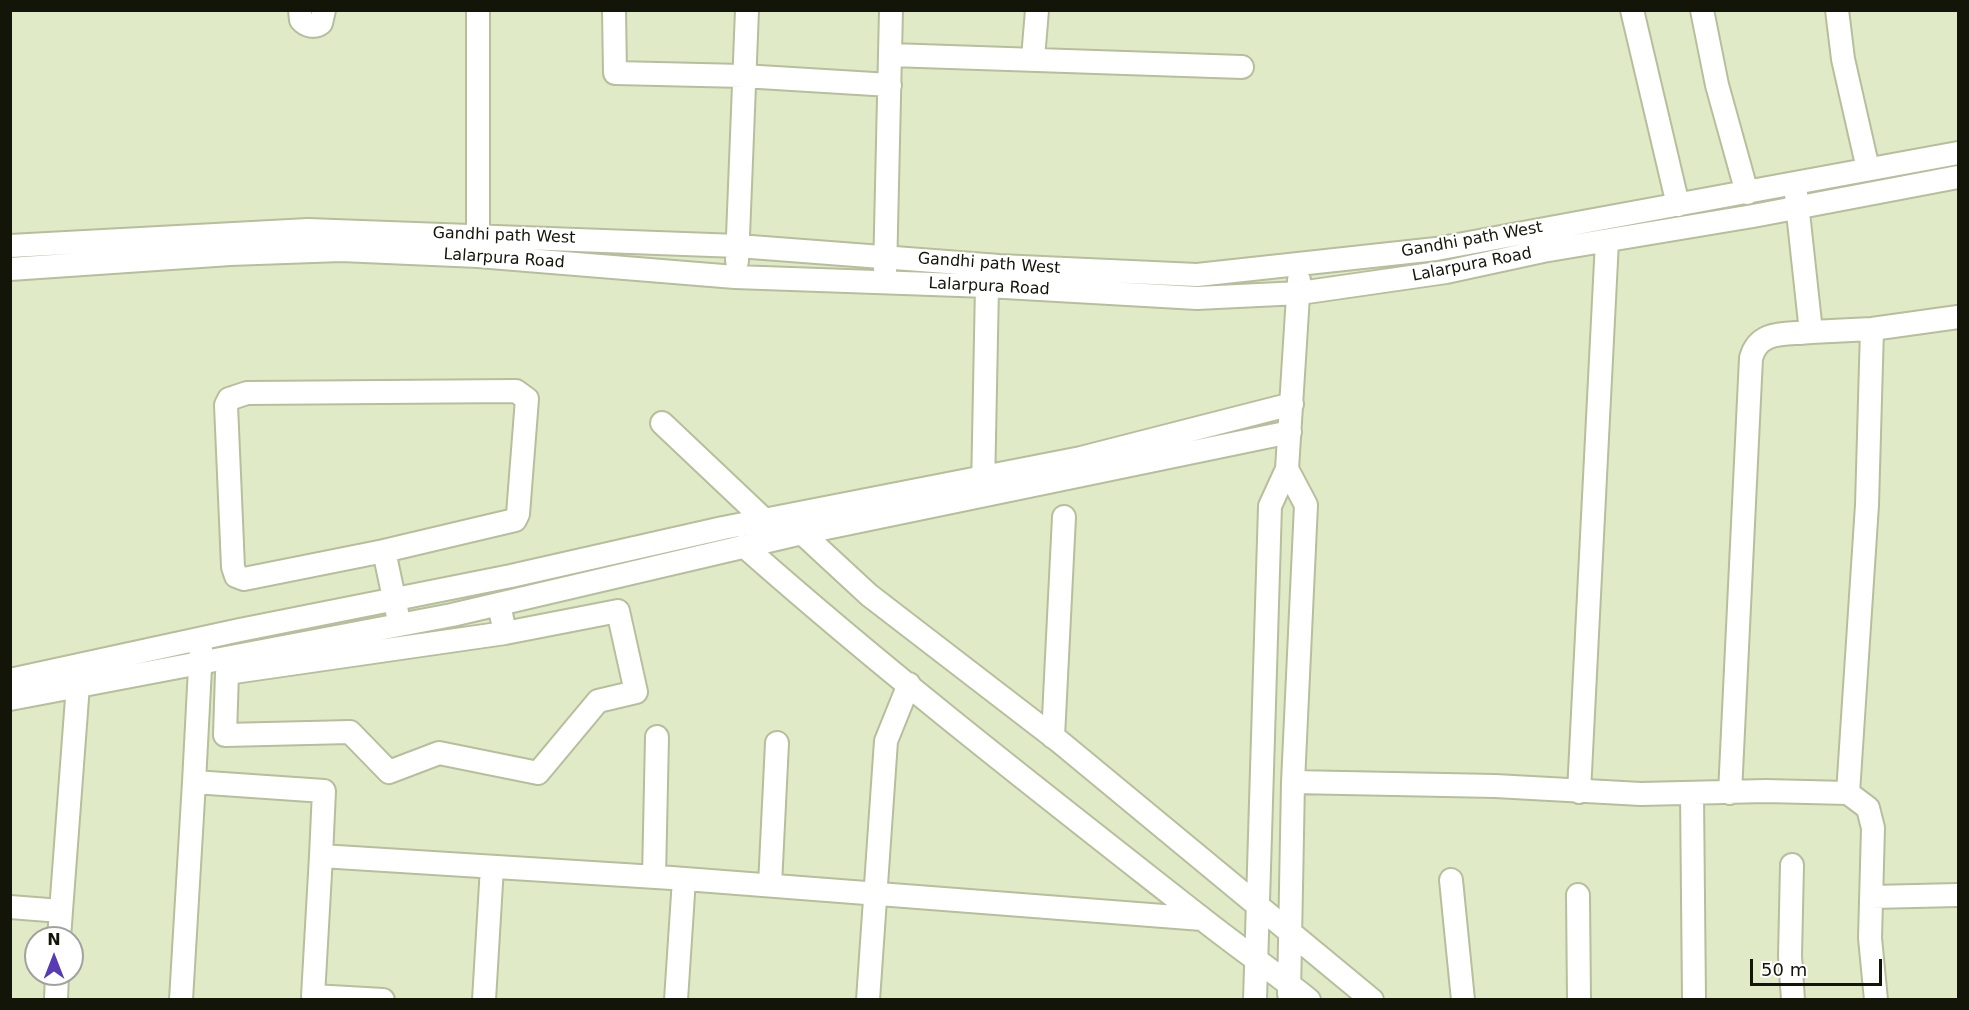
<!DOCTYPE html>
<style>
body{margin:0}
#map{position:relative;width:1969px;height:1010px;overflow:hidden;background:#e1eac6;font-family:"DejaVu Sans",sans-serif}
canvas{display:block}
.frame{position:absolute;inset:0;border:12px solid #131509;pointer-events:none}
.north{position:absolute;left:24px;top:926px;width:60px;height:60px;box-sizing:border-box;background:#fff;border:2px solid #a1a19d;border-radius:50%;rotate:0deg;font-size:16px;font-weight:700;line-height:24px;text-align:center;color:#131509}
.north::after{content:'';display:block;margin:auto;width:21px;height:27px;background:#563bb3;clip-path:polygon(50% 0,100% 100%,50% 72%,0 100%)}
.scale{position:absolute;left:1750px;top:959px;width:132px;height:27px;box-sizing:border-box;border:3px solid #131509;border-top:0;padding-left:8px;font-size:18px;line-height:21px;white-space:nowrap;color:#131509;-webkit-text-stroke:4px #fff;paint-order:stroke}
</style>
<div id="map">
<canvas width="1969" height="1010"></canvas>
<div class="frame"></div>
<div class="north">N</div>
<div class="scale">50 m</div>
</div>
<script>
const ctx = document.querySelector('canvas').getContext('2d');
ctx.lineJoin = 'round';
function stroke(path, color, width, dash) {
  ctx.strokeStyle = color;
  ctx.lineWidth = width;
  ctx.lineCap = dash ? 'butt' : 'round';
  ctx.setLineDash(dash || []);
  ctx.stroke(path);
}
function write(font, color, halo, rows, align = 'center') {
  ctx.font = font + ' "DejaVu Sans",sans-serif';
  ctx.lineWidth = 4.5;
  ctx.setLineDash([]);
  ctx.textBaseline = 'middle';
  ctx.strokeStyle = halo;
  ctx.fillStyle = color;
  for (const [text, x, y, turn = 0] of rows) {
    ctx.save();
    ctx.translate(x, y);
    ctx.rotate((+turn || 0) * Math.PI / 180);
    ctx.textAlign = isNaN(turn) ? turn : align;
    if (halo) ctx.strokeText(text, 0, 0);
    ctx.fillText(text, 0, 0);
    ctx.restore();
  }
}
const minor = new Path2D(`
 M 300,10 L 301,20 C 306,26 315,28 321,23 L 324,10
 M 614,10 L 615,73 L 743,76 L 890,85
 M 1632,10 L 1678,205
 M 1702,10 L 1717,85 L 1747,193
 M 1837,10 L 1843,59 L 1868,169
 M 891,55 L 1242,67
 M 1033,58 L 1037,10
 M 1796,194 L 1811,332 L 1872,329 L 1958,317
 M 10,246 L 308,230 L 738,246 L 999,266 L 1197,275 L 1436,249 L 1958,153
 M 478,249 L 478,10
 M 737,261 L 747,10
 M 10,269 L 230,254 L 341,250 L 478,256 L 735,277 L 987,286 L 1197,298 L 1300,293 L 1446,272 L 1543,251 L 1753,216 L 1958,177
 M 885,273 L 891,10
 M 662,423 L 773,528
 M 1287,469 L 1306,505 L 1293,782 L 1289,994
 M 983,489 L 987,286
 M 802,533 L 869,595 L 1060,742 L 1372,1000
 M 744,546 C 891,676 1046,796 1200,917 C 1235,945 1273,971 1309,1000
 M 384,551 L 515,520 L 518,514 L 527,399 L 516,391 L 247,393 L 229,399 L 226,405 L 233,567 L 236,576 L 244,579 L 384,551 L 397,612
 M 499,604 L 505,633 L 618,611 L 636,692 L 598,701 L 538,773 L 439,753 L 389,772 L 350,732 L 225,735 L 227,673 L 505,633
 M 201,649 L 194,782 L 324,791 L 321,856 L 672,878 L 1202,919
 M 10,680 L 240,630 L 511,576 L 723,528 L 1081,458 L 1292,404
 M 10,699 L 452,615 L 802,533 L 1290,432
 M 1053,737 L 1064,517
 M 1293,782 L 1495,786 L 1641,794 L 1766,791 L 1848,793 L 1868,808 L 1873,828 L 1870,938 L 1876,1000
 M 1579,792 L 1607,241
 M 1730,793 L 1751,358 C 1759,329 1786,335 1811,332
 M 1848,793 L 1867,505 L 1872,329
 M 1692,794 L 1694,1000
 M 321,856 L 313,996 L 383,1000
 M 1792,865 L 1790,956 L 1793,1000
 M 654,877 L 657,737
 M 1451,880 L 1463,1000
 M 770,885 L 777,743
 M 1578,895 L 1579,1000
 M 1872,897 L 1958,895
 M 10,907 L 61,911 L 59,938
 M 61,911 L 78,685
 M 56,1000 L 57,974
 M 181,1000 L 194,782
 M 484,1000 L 492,867
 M 676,1000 L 684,879
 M 868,1000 L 886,741 L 909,684
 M 1255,1000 L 1270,506 L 1287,469 L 1299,280`);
const streetNames = [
 ["Gandhi path West",504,236,2],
 ["Gandhi path West",1472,240,-10],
 ["Lalarpura Road",504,259,4],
 ["Gandhi path West",989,264,4],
 ["Lalarpura Road",1472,265,-11],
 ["Lalarpura Road",989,287,3]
];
stroke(minor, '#b6be9c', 26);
stroke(minor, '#fff', 22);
write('16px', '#131509', '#fff', streetNames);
</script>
